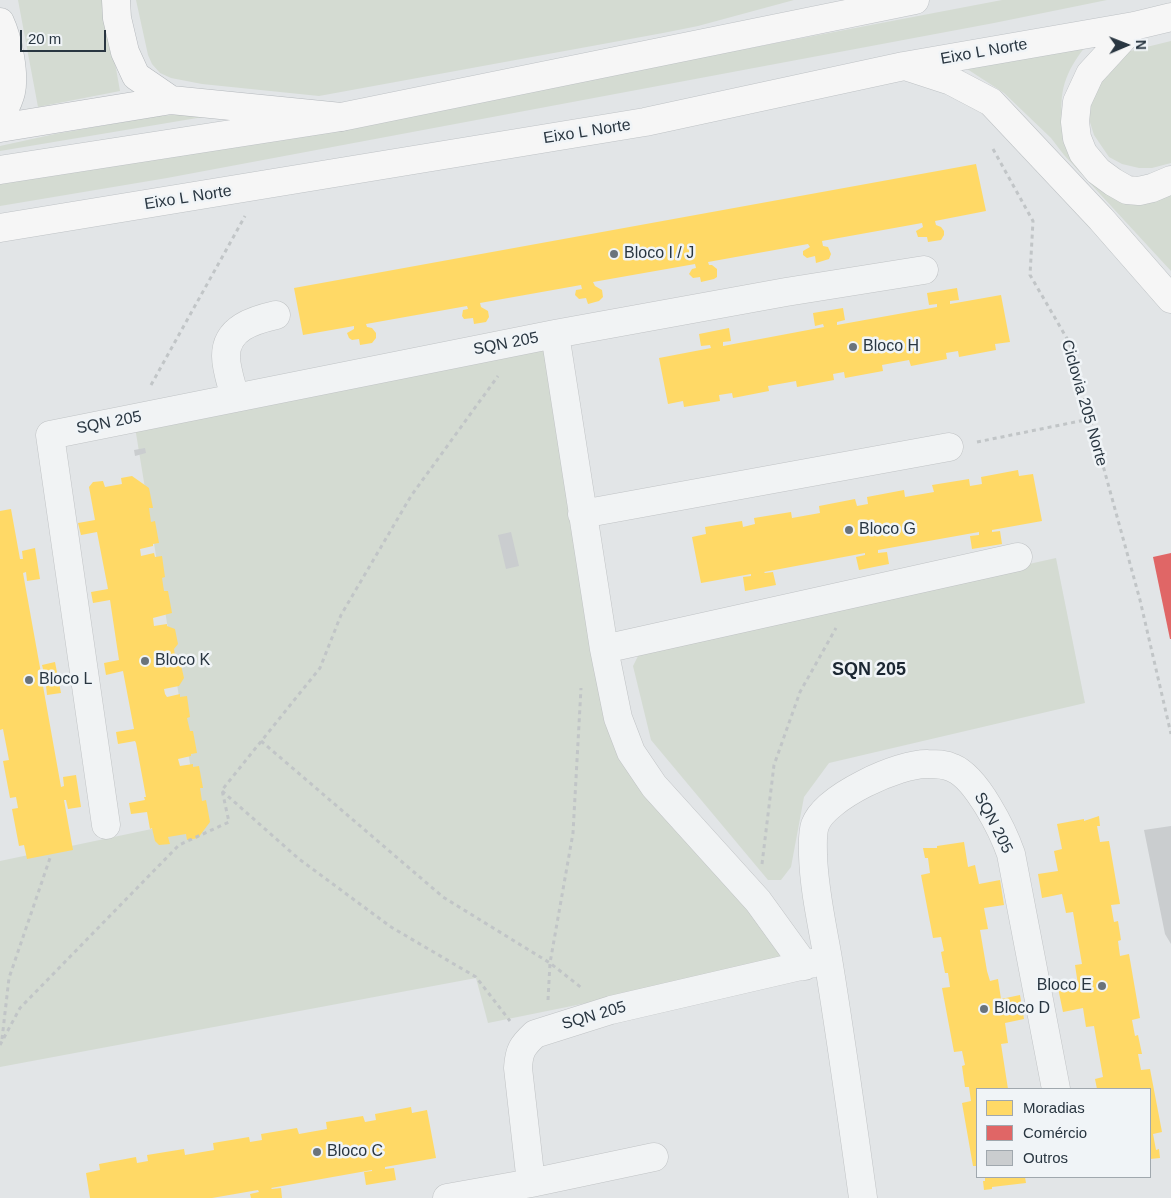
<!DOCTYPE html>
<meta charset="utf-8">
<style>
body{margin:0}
#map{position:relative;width:1171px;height:1198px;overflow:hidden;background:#e2e5e7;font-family:Helvetica,sans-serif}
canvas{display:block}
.legend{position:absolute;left:976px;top:1088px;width:175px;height:90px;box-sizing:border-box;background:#f0f4f7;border:1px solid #a0a8ae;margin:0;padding:6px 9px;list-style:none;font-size:15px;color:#293641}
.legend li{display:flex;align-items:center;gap:10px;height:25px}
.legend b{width:25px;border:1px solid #a0a8ae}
.north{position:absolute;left:1101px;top:20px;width:50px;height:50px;-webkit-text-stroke:4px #f0f4f7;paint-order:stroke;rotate:89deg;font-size:14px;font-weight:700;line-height:20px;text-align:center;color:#293641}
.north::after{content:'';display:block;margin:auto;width:18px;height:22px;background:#293641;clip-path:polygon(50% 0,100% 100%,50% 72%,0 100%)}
.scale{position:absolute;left:20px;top:30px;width:86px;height:22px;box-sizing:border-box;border:2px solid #293641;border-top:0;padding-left:6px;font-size:15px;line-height:18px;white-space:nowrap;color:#293641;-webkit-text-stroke:4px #f0f4f7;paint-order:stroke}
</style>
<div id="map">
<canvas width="1171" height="1198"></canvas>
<ul class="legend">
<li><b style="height:14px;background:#ffd966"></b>Moradias</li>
<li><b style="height:14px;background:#e06666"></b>Comércio</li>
<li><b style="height:14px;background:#cacdcf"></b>Outros</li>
</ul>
<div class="north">N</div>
<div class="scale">20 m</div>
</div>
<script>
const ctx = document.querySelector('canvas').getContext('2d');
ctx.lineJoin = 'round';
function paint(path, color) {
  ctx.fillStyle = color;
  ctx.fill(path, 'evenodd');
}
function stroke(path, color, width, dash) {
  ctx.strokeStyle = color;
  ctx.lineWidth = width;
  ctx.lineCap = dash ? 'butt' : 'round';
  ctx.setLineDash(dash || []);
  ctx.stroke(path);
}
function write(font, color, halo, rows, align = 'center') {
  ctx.font = font + ' Helvetica,sans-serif';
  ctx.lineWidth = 5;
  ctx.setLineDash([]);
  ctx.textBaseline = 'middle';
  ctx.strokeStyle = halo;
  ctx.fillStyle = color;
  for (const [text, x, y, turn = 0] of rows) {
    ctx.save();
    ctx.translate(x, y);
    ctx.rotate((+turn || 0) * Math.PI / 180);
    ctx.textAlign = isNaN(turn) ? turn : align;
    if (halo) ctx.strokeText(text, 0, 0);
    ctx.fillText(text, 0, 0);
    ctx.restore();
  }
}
const green = new Path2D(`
 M 18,0 L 104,0 L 120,91 L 38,107 Z
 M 136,0 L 794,0 L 698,26 L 663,33 L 319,96 L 202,84 L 171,78 L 160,73 L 152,64 L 148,55 Z
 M 1002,0 L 1107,0 L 994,23 L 167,178 L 0,206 L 0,183 L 278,138 Z
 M 1091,40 C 1072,62 1059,83 1062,114 C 1062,120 1061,127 1063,133 C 1067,144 1076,154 1081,164 L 1171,192 L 1171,271 L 1064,155 L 1051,138 L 1004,93 L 961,65 Z
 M 1171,41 L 1171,163 L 1152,168 L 1139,168 L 1122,164 L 1109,157 L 1094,135 L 1088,116 L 1089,93 L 1122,53 Z
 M 201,113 L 221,114 L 0,151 L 0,146 L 55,134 L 158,116 Z
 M 567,337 L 617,744 L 778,942 L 780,957 L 769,966 L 488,1023 L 476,978 L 0,1067 L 0,861 L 199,819 L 134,421 Z
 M 1056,558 L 1085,703 L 829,763 L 804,797 L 791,867 L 781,880 L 768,880 L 651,740 L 633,666 L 638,656 L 647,649 Z`);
const homes = new Path2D(`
 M 976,164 L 986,211 L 935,221 L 936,225 L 941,227 L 944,231 L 944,235 L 941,240 L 928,242 L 927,237 L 918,237 L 916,231 L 923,227 L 922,223 L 822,241 L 823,246 L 828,247 L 831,254 L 829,259 L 816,263 L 815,256 L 807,258 L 803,255 L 803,251 L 810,247 L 808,244 L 708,262 L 709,265 L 712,265 L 717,269 L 717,277 L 714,279 L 701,282 L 700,277 L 693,278 L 689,274 L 692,269 L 696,268 L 695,264 L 593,282 L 595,286 L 602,290 L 603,297 L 599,301 L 588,304 L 586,298 L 579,299 L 575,295 L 576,290 L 582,289 L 581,285 L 480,303 L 481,307 L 488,311 L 489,317 L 486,322 L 474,324 L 473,318 L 464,319 L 462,316 L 463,310 L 468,309 L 467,306 L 366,324 L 367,327 L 372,328 L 376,333 L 376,338 L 372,343 L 360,345 L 359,339 L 352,340 L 349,338 L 347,333 L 354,329 L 354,326 L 303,335 L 294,288 Z
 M 957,288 L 959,300 L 950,301 L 950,304 L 1001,295 L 1010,342 L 995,344 L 996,350 L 959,357 L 958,351 L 946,353 L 947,359 L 911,366 L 909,360 L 882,365 L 883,371 L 845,378 L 844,372 L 833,374 L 834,380 L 797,387 L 796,381 L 768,386 L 769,391 L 733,398 L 732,393 L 719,395 L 720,401 L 684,407 L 683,401 L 668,404 L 659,358 L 711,348 L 710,345 L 701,346 L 699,334 L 729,328 L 731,341 L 723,342 L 723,346 L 824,327 L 823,324 L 815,326 L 813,313 L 843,308 L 845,320 L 837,322 L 837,325 L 937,307 L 937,304 L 929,305 L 927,293 Z
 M 1018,470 L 1019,476 L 1033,474 L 1042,521 L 992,530 L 992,532 L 1000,531 L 1002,544 L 972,549 L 970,536 L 979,535 L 979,532 L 878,550 L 878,553 L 887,552 L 889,564 L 859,570 L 856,557 L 865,555 L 865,553 L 764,572 L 765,573 L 773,572 L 776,585 L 745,591 L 743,577 L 751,576 L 751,574 L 701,583 L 692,537 L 706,534 L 705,527 L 742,521 L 743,527 L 755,524 L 754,518 L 791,512 L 792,518 L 820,513 L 819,506 L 855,499 L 857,506 L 868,504 L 867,497 L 904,490 L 905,497 L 934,492 L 932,485 L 969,479 L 970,486 L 982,484 L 981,477 Z
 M 132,476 L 149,488 L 153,508 L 149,508 L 151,522 L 155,521 L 159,543 L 153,544 L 153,546 L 140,549 L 141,556 L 154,553 L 155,557 L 162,556 L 165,577 L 162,578 L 164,591 L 168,591 L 172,613 L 153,618 L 154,626 L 167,624 L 167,626 L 175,629 L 178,644 L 174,649 L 176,662 L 181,665 L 184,678 L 179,686 L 164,689 L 165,694 L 167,697 L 180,694 L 180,697 L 187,696 L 190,717 L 187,718 L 190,731 L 193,731 L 197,753 L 191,754 L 191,756 L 178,759 L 180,766 L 193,764 L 193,767 L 199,766 L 203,788 L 200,788 L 202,801 L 206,800 L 210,822 L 198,838 L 187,840 L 186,834 L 168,837 L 170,844 L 159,845 L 155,841 L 152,828 L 150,829 L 147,812 L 131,814 L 129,803 L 145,800 L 144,797 L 146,797 L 136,743 L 135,741 L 118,744 L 116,732 L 134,729 L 123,671 L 106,675 L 104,663 L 119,660 L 110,600 L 93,603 L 91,592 L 108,589 L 97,532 L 81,535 L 78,523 L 95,520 L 89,487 L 93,482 L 103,481 L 105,487 L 122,484 L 121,478 Z
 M 11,509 L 20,559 L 23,559 L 22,551 L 35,548 L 40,579 L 27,581 L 26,572 L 23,573 L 41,673 L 44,673 L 42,665 L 55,662 L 61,693 L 47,695 L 46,686 L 43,686 L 61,787 L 64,786 L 63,777 L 76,775 L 81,807 L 68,809 L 66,800 L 64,800 L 73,850 L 27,859 L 24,845 L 19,846 L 12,809 L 18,808 L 16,797 L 10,798 L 3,761 L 9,760 L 3,729 L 0,730 L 0,511 Z
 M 1099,816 L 1100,826 L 1097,826 L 1100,842 L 1109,841 L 1120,904 L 1111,905 L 1114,922 L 1118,921 L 1121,940 L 1118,941 L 1120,956 L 1129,954 L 1140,1018 L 1132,1020 L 1135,1036 L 1138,1035 L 1142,1054 L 1138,1054 L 1141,1070 L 1150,1069 L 1162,1132 L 1153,1134 L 1156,1150 L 1159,1149 L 1160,1158 L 1150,1159 L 1150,1089 L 1097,1089 L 1095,1079 L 1103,1077 L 1094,1026 L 1086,1027 L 1083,1008 L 1063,1012 L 1058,988 L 1078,985 L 1075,965 L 1082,964 L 1073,912 L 1066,913 L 1062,894 L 1042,898 L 1038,874 L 1058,871 L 1054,851 L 1062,849 L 1057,824 L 1084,819 L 1084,821 Z
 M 964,842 L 968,867 L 975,865 L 979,884 L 1000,880 L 1004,905 L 984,908 L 988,929 L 980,930 L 987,971 L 990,981 L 998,979 L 1001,999 L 1020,995 L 1024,1019 L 1005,1023 L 1008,1043 L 1001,1044 L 1008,1089 L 977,1089 L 977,1166 L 973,1166 L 962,1103 L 971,1101 L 969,1087 L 965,1087 L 962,1066 L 965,1065 L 962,1051 L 954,1052 L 942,988 L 950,987 L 948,973 L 945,973 L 941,952 L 944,951 L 941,937 L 933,938 L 921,875 L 930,873 L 928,858 L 925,858 L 923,848 L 937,848 L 937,846 Z
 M 411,1107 L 412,1113 L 427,1110 L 436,1158 L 385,1167 L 385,1169 L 394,1168 L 396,1180 L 366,1185 L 364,1172 L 372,1171 L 372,1170 L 271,1188 L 272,1189 L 281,1188 L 282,1198 L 251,1198 L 250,1194 L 259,1192 L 258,1190 L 212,1198 L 90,1198 L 86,1173 L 100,1170 L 99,1164 L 136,1157 L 137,1163 L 148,1161 L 147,1155 L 184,1149 L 185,1155 L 214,1150 L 213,1143 L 249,1137 L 250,1142 L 262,1140 L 261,1134 L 297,1128 L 299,1134 L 327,1129 L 326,1122 L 363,1116 L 365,1122 L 376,1120 L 375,1114 Z
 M 985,1177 L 1025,1177 L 1026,1183 L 992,1187 L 992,1189 L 984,1190 L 983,1181 L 985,1181 Z`);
const shops = new Path2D(`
 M 1171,553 L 1171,639 L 1170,639 L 1153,557 Z`);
const building = new Path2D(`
 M 145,448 L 146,453 L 135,456 L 134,450 Z
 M 511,532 L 519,566 L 506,569 L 498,535 Z
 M 1171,826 L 1171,944 L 1165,934 L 1144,830 Z`);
const path = new Path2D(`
 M 993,149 L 1033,221 L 1030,275 L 1069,342 L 1140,600 L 1171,734
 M 151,385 L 245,216
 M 977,442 L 1090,419
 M 261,741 L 443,897 L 550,963 L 583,989
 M 222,791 L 299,859 L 391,927 L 476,977 L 510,1021
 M 762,864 L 774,765 L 800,692 L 836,628
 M 548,1000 L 550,963 L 573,833 L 581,688
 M 2,1039 L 9,978 L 50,858
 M 0,1045 L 20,1008 L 179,845 L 229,822 L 222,790 L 320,668 L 341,615 L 411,496 L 498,376`);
const minor = new Path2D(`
 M 555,334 L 604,649 L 618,718 L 631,752 L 654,786 L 758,901 L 805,966
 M 235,398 C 232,385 226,370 226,356 C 226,328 254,320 276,315
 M 582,514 L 949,447
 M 604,649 L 1018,557
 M 106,825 L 50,435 L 555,334 L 786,292 L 924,270
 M 531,1183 L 518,1068 C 519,1051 522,1046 535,1034 L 611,1010 L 822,961
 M 447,1198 L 531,1183 L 654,1157
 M 863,1198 C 852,1118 841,1038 828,959 C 822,924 814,890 813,855 C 813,845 812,834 815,825 C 825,797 899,763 928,764 C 936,764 945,764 953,768 C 977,778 1003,831 1011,854 L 1056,1089`);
const major = new Path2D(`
 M 1134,26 L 1090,74 L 1077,102 L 1075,122 L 1077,138 L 1083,153 L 1098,171 L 1113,182 L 1127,190 L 1139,191 L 1152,188 L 1171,180
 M 908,67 L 951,81 L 991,102 L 1101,219 L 1171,299
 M 0,170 L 341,117 L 915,0
 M 0,228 L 645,122 L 904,66 L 1134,26 L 1171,17`);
const highway = new Path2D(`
 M 116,0 L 117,18 L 125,52 L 136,76 L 171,100 L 341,117
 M 0,22 C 8,39 15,74 11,92 C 9,101 4,110 0,118
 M 0,128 L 171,100`);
const markers = [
 [614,254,5,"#6a737b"],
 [853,347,5,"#6a737b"],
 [849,530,5,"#6a737b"],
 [145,661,5,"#6a737b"],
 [29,680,5,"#6a737b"],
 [1102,986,5,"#6a737b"],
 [984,1009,5,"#6a737b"],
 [317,1152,5,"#6a737b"]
];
const streetNames = [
 ["Eixo L Norte",984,52,-10],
 ["Eixo L Norte",587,132,-9],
 ["Eixo L Norte",188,198,-9],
 ["SQN 205",506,344,-11],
 ["Ciclovia 205 Norte",1084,403,74],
 ["SQN 205",109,423,-11],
 ["SQN 205",993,823,63],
 ["SQN 205",594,1016,-16]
];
const poiNames = [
 ["Bloco I / J",624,254],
 ["Bloco H",863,347],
 ["Bloco G",859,530],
 ["Bloco K",155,661],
 ["Bloco L",39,680],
 ["Bloco E",1092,986,"right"],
 ["Bloco D",994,1009],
 ["Bloco C",327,1152]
];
const neighbourhoodNames = [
 ["SQN 205",869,670]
];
paint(green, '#d4dbd2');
paint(homes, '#ffd966');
paint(shops, '#e06666');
paint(building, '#cacdcf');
stroke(minor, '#c0c3c5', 29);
stroke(major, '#bec2c5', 29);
stroke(highway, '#b4b8bc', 29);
stroke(path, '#c1c5c7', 3, [4, 4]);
stroke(minor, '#f1f3f4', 28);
stroke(major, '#f6f6f6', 28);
stroke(highway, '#f6f6f6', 28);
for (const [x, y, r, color] of markers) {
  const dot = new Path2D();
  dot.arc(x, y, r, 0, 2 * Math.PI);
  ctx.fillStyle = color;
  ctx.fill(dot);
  stroke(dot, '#f0f4f7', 2);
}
write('16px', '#293641', '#f0f4f7', streetNames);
write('16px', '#293641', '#f0f4f7', poiNames, 'left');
write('bold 18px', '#1b2732', '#f0f4f7', neighbourhoodNames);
</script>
